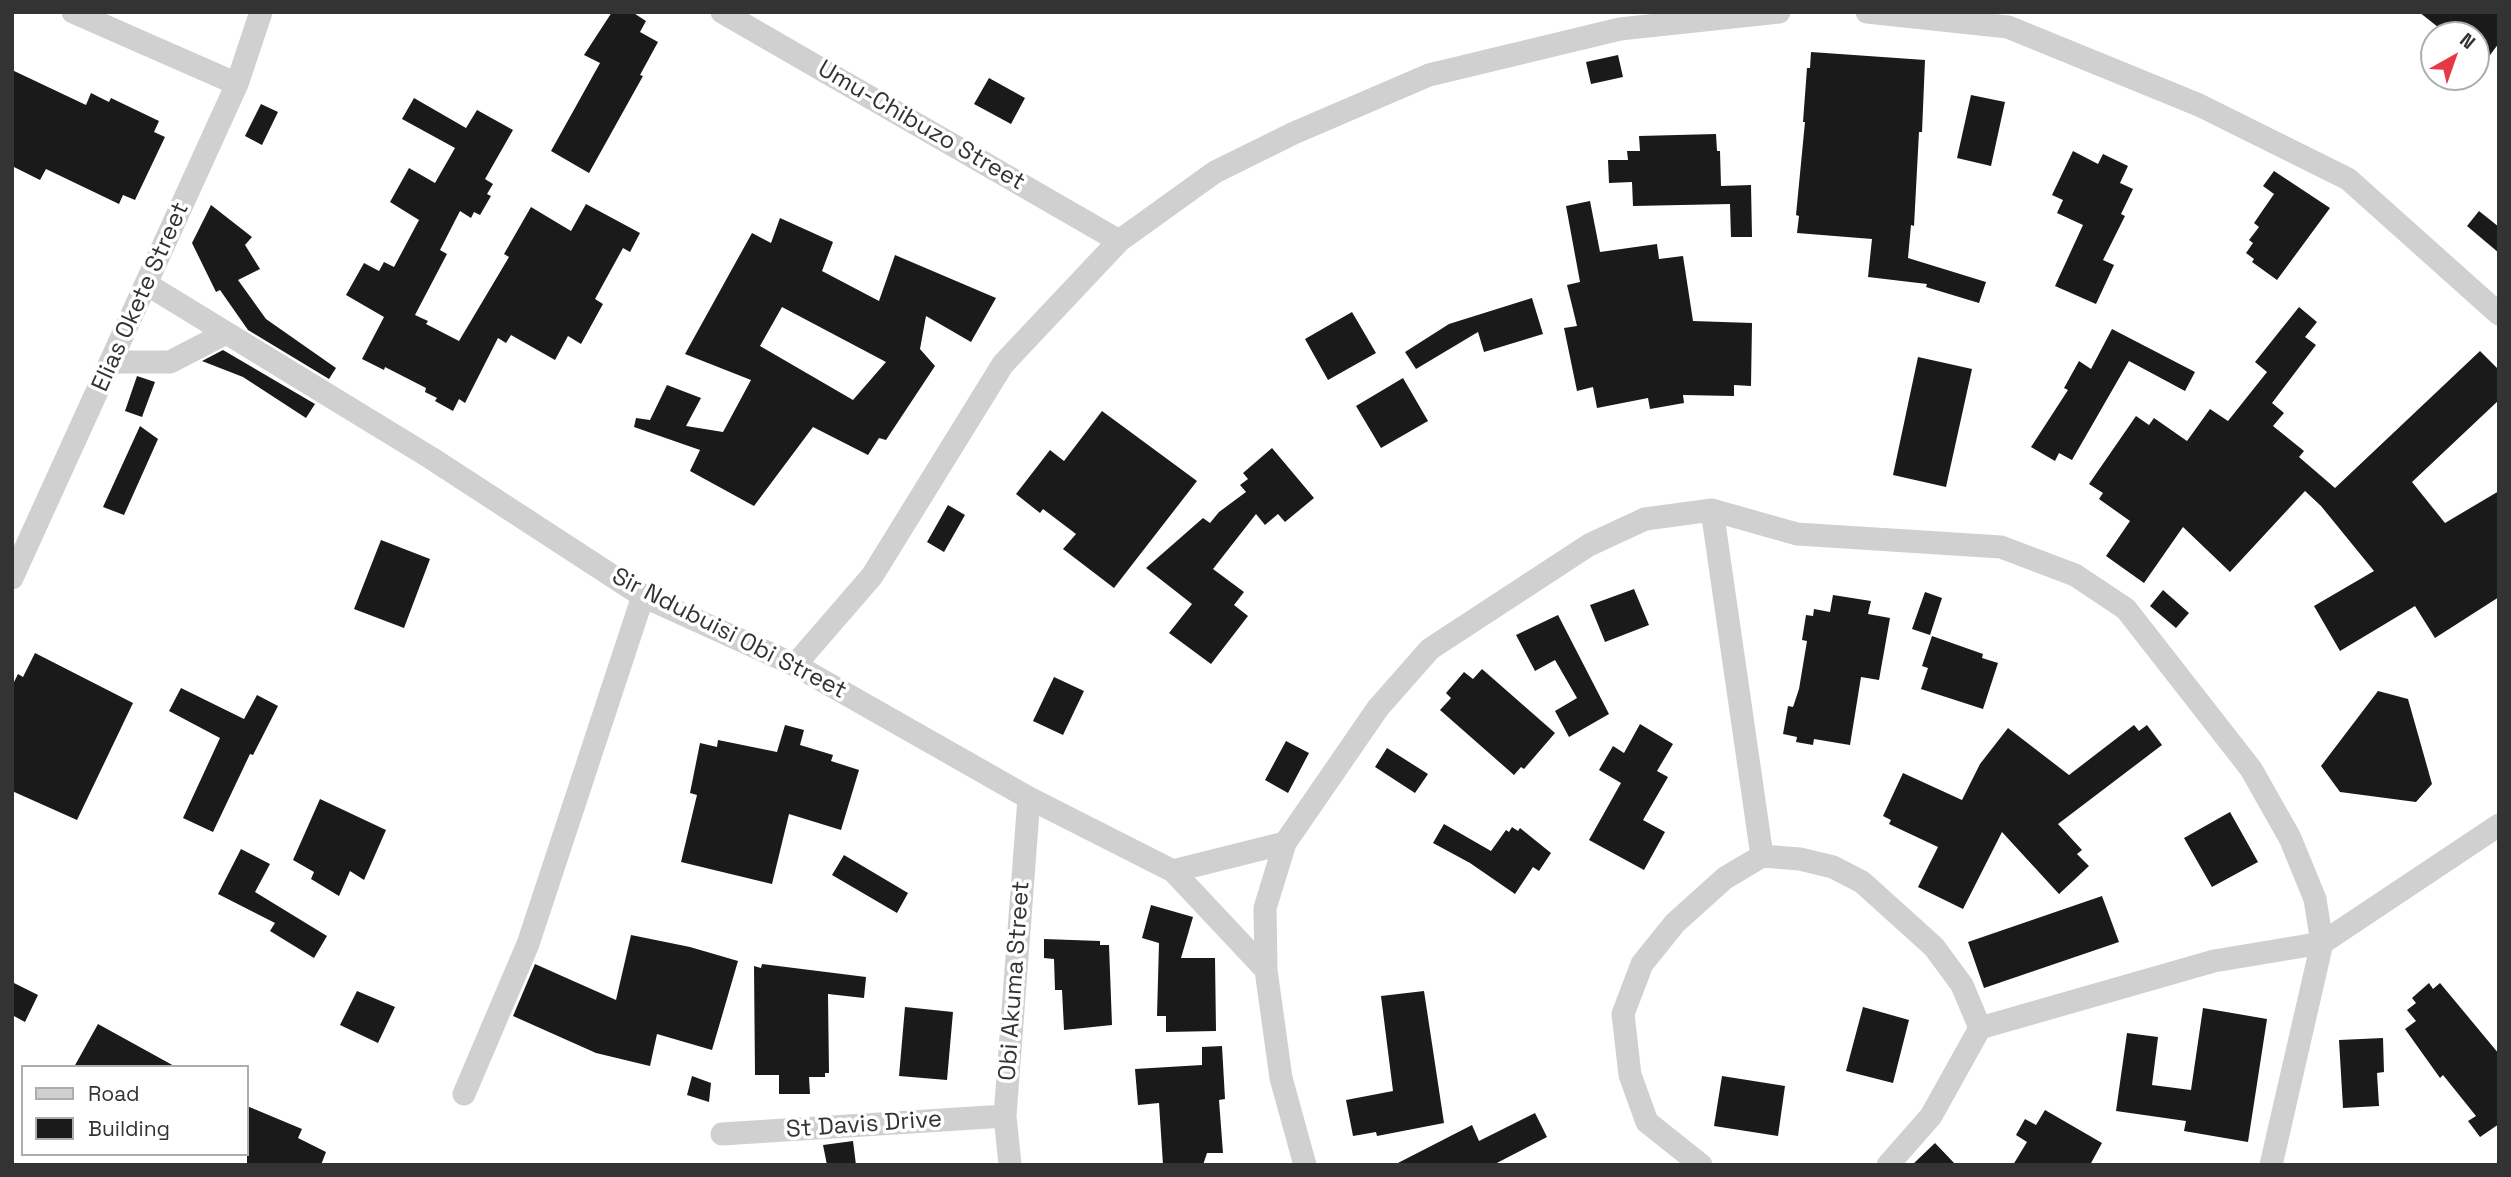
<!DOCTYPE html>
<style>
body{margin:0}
#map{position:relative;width:2511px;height:1177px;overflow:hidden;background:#fff;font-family:"Space Grotesk",sans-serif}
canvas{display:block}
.frame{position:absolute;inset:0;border:14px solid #333;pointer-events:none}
.legend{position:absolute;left:21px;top:1065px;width:228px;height:91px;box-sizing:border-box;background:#fff;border:2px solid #adadad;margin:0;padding:9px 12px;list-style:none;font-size:21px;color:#333}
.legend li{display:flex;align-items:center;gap:14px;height:35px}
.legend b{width:35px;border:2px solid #adadad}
.north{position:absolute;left:2420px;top:21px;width:70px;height:70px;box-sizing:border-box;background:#fff;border:2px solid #adadad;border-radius:50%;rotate:40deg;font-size:19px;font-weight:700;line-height:28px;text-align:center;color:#333}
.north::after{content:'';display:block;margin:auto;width:24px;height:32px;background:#e63946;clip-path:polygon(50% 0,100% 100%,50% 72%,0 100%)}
</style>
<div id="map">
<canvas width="2511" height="1177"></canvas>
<div class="frame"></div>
<ul class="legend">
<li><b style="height:9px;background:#d0d0d0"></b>Road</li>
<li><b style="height:19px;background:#1a1a1a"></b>Building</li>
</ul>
<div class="north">N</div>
</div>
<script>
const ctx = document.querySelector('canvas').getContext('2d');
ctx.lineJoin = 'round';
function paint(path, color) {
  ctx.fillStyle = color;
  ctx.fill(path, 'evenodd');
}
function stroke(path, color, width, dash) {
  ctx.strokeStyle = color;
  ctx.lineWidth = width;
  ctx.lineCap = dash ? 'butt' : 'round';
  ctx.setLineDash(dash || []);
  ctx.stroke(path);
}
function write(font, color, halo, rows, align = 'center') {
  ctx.font = font + ' "Space Grotesk",sans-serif';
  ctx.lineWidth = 7;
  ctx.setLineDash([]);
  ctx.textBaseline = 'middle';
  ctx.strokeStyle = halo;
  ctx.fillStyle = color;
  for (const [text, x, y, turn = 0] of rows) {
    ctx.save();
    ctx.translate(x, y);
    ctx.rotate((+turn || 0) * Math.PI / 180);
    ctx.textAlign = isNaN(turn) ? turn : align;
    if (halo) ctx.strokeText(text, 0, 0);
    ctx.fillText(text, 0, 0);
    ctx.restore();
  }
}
const building = new Path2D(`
 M 612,12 L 632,12 L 646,21 L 640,32 L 658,42 L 640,75 L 643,76 L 589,173 L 551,151 L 600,63 L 584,55 Z
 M 2419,12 L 2499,12 L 2499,43 L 2476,74 L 2476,35 L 2448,35 Z
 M 1811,52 L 1925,60 L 1922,132 L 1919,132 L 1914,226 L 1911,225 L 1908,258 L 1986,282 L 1979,303 L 1926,287 L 1927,284 L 1868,277 L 1872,239 L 1797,233 L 1799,216 L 1796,215 L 1805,122 L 1803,122 L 1807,68 L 1810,68 Z
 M 1618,55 L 1623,77 L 1591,84 L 1586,62 Z
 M 12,70 L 86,105 L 91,93 L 109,102 L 111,98 L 159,121 L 154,132 L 165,137 L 135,200 L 123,195 L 119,204 L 46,169 L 40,180 L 12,166 Z
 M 989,78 L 1025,98 L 1011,124 L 974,104 Z
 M 1971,95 L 2005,102 L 1991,166 L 1957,158 Z
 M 414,98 L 466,128 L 477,110 L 513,130 L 485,179 L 493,184 L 487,194 L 491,196 L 480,215 L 474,212 L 471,218 L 460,211 L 440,250 L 447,254 L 415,315 L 428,321 L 426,324 L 459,341 L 509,257 L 504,254 L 531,207 L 571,231 L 586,204 L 640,233 L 630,252 L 623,248 L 595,299 L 603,304 L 581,344 L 568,336 L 555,360 L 511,335 L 506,343 L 498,338 L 465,403 L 459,399 L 453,411 L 435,401 L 437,398 L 425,392 L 426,388 L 385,367 L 384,370 L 362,359 L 384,317 L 346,295 L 364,263 L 379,271 L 384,262 L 394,267 L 419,220 L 390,202 L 409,168 L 435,183 L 455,148 L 402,119 Z
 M 261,104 L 278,112 L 262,145 L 245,136 Z
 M 1716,134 L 1717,151 L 1720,151 L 1721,186 L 1751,185 L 1752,237 L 1731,237 L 1730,204 L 1633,206 L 1632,182 L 1609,183 L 1608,160 L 1628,160 L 1627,151 L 1640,151 L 1639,136 Z
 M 2073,151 L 2098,164 L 2103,154 L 2128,166 L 2120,183 L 2133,189 L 2121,214 L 2125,216 L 2103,260 L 2114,265 L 2096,304 L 2055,286 L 2083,225 L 2057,213 L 2063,200 L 2052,195 Z
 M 2274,171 L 2330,208 L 2277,280 L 2252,262 L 2254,259 L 2246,253 L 2253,243 L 2249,240 L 2259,227 L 2254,223 L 2274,194 L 2263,186 Z
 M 1590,201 L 1600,252 L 1657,244 L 1659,259 L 1683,256 L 1693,321 L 1752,323 L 1751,386 L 1734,385 L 1734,396 L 1683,395 L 1684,403 L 1650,409 L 1648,398 L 1597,408 L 1593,387 L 1577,391 L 1564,328 L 1577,326 L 1567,285 L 1580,282 L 1566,206 Z
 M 211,205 L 252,237 L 245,245 L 260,269 L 238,280 L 266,319 L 336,368 L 329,379 L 248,330 L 220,290 L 216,292 L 192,243 Z
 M 2479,211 L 2499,227 L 2499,253 L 2467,226 Z
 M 780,218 L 833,242 L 822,271 L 879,301 L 895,255 L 996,298 L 971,342 L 926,316 L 920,349 L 935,366 L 886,440 L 879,438 L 868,455 L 813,427 L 754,506 L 690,471 L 700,450 L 634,427 L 636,418 L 650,420 L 667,385 L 701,398 L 686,426 L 723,432 L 751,380 L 685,354 L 752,233 L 771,243 ZM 782,307 L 886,362 L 853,400 L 760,346 Z
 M 1532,298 L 1543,334 L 1484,352 L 1478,332 L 1416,369 L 1405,352 L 1449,324 Z
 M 2299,307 L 2317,322 L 2305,337 L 2316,345 L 2272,403 L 2284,413 L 2273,426 L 2304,451 L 2299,457 L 2335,488 L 2480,351 L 2499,370 L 2499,400 L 2412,482 L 2445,523 L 2499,491 L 2499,597 L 2435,638 L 2415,606 L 2340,651 L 2314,606 L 2374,571 L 2321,506 L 2305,491 L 2230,572 L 2183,527 L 2144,583 L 2106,556 L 2130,521 L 2099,499 L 2103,493 L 2089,484 L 2136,416 L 2149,425 L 2154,418 L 2187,441 L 2210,409 L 2228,421 L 2267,372 L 2255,362 Z
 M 1352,312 L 1376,353 L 1328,380 L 1305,339 Z
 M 2112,329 L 2195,372 L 2185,391 L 2129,361 L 2072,460 L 2059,453 L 2055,461 L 2031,447 L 2068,390 L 2064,388 L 2079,361 L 2091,369 Z
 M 223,350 L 315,404 L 306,418 L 243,377 L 202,361 Z
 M 1918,357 L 1972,369 L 1946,487 L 1893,475 Z
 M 137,376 L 155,382 L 142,417 L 125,411 Z
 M 1403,378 L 1428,421 L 1381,448 L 1356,406 Z
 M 1102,411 L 1197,481 L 1114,588 L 1063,549 L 1076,534 L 1043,509 L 1040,513 L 1016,494 L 1050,450 L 1064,461 Z
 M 140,426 L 158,439 L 124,515 L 103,507 Z
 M 1272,448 L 1314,498 L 1285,522 L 1278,514 L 1265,525 L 1256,514 L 1213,569 L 1244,592 L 1234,605 L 1248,616 L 1211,664 L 1169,633 L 1192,604 L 1146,568 L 1203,518 L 1210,523 L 1219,512 L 1246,492 L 1240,485 L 1248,479 L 1243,473 Z
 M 948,505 L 965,515 L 944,552 L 927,542 Z
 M 381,540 L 430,559 L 404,628 L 354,609 Z
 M 1634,589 L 1649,625 L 1605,642 L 1590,605 Z
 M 2163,590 L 2189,613 L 2176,628 L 2150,606 Z
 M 1925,592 L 1942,598 L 1930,635 L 1912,629 Z
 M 1833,595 L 1871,601 L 1868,614 L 1890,618 L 1879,680 L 1861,677 L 1850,745 L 1814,739 L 1813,745 L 1796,742 L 1797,737 L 1783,734 L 1788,706 L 1793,707 L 1799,689 L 1807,641 L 1802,640 L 1806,615 L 1813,616 L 1814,609 L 1830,612 Z
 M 1558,615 L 1609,714 L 1569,737 L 1555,711 L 1577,698 L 1555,660 L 1535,671 L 1516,635 Z
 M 1932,636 L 1983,654 L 1982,658 L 1998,663 L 1983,709 L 1921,689 L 1928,668 L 1922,666 Z
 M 35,653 L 133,703 L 77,820 L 12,791 L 12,686 L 18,674 L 23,677 Z
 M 1482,669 L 1555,733 L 1524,769 L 1521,767 L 1514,775 L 1440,710 L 1451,698 L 1446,693 L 1464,672 L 1473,679 Z
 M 1054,677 L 1084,691 L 1063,735 L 1033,721 Z
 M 181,688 L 244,719 L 257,695 L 278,706 L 253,755 L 250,754 L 213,832 L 183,818 L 220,738 L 169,711 Z
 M 2378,691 L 2408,699 L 2432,784 L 2416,802 L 2340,792 L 2321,766 Z
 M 1640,724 L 1673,744 L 1657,771 L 1668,777 L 1643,820 L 1665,832 L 1644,870 L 1589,840 L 1621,783 L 1599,770 L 1613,746 L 1624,753 Z
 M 785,725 L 804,730 L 800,745 L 833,755 L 831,761 L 859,770 L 841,830 L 789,814 L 772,884 L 681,862 L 697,795 L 690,793 L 700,743 L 717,747 L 718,740 L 777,752 Z
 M 2134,725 L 2139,731 L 2147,725 L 2162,745 L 2058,824 L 2082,850 L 2077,854 L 2089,866 L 2059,894 L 2002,832 L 1963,909 L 1918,887 L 1938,847 L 1889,824 L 1891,820 L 1883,816 L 1903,773 L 1962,800 L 1980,764 L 2008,728 L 2069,775 Z
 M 1286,741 L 1309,753 L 1288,793 L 1265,780 Z
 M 1387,748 L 1428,774 L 1415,793 L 1375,767 Z
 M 320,799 L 386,830 L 364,880 L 350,871 L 339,896 L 311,879 L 314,872 L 293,860 Z
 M 2230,812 L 2258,862 L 2212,887 L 2184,838 Z
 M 1444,824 L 1491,851 L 1506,830 L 1509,832 L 1512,827 L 1518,831 L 1520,828 L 1551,853 L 1539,871 L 1533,867 L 1515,894 L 1470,863 L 1433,843 Z
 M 241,849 L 270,864 L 255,892 L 327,936 L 314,958 L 270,931 L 275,923 L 218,894 Z
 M 844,855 L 908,893 L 897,913 L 832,875 Z
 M 2102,896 L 2119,942 L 1984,988 L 1968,942 Z
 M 1151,905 L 1193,917 L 1181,958 L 1215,958 L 1216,1031 L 1166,1032 L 1166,1016 L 1157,1016 L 1159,943 L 1142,938 Z
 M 631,935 L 690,947 L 738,961 L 712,1050 L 657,1034 L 650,1066 L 596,1053 L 513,1016 L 535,964 L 616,1000 Z
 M 1044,939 L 1100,941 L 1100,945 L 1109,945 L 1112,1025 L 1064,1030 L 1062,990 L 1055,990 L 1054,959 L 1044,958 Z
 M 762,964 L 866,977 L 864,998 L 828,994 L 829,1073 L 825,1073 L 825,1077 L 809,1077 L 810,1094 L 779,1094 L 779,1075 L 755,1075 L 754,966 L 761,968 Z
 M 12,982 L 38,995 L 25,1022 L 12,1015 Z
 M 2429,983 L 2433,989 L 2440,983 L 2499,1054 L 2499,1124 L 2480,1137 L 2468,1121 L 2476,1116 L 2443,1075 L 2440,1078 L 2405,1029 L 2416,1021 L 2407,1010 L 2416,1003 L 2412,998 Z
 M 357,991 L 395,1007 L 378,1043 L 340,1025 Z
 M 1424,991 L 1444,1123 L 1377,1136 L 1376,1132 L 1353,1136 L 1346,1100 L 1393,1091 L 1381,996 Z
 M 905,1007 L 953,1012 L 947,1080 L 899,1076 Z
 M 1863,1007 L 1909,1020 L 1893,1083 L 1846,1071 Z
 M 2203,1008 L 2267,1019 L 2248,1142 L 2184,1131 L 2186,1121 L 2116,1111 L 2127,1033 L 2158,1037 L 2152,1085 L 2191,1090 Z
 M 98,1024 L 176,1067 L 74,1067 Z
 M 2383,1038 L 2384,1072 L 2377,1073 L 2379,1106 L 2343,1108 L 2339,1040 Z
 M 1222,1046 L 1225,1099 L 1219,1100 L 1223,1153 L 1207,1153 L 1203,1165 L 1163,1165 L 1159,1103 L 1138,1105 L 1135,1069 L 1202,1065 L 1202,1047 Z
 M 692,1076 L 711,1083 L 709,1102 L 687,1095 Z
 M 1722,1076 L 1785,1086 L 1778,1136 L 1714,1126 Z
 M 247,1106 L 302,1129 L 298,1138 L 326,1152 L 321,1165 L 247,1165 Z
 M 2045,1110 L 2102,1143 L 2090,1165 L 2013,1165 L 2027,1142 L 2016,1135 L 2025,1119 L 2036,1125 Z
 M 1535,1113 L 1547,1137 L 1493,1165 L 1394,1165 L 1472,1125 L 1479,1141 Z
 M 853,1141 L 856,1165 L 827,1165 L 823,1145 Z
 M 1935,1143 L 1956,1165 L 1912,1165 Z`);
const minor = new Path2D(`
 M 73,12 L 237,84
 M 722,12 L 1119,241
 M 1867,12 L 2008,27 L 2199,105 L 2348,179 L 2499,314
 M 148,285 L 431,458 L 643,596 L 795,665 L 1029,798 L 1173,871 L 1266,970 L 1281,1078 L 1305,1165
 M 113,362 L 170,362 L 224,334
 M 1712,510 L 1762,856
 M 12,578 L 237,84 L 261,12
 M 795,665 L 872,576 L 1003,364 L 1119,241 L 1215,172 L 1294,133 L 1429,75 L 1620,29 L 1779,12
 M 1173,871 L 1285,843 L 1378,708 L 1430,649 L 1589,545 L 1645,519 L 1712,510 L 1797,534 L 2001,547 L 2075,575 L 2126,609 L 2251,769 L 2290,838 L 2315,899 L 2322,943 L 2271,1165
 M 1266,970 L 1265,908 L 1285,843
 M 464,1094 L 528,944 L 643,596
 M 722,1134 L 1005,1116
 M 1010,1165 L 1005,1116 L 1029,798
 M 1701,1165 L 1647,1122 L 1630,1075 L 1623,1014 L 1642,964 L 1675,923 L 1725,878 L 1762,856 L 1800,859 L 1833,867 L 1862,882 L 1934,947 L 1962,985 L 1980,1028
 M 1888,1165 L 1931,1116 L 1980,1028 L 2214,961 L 2322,943 L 2499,825`);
const streetNames = [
 ["Umu-Chibuzo Street",921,126,30],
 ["Elias Okete Street",141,297,-66],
 ["Sir Ndubuisi Obi Street",729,634,27],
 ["Obi Akuma Street",1015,981,-86],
 ["St Davis Drive",864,1125,-4]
];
paint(building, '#1a1a1a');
stroke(minor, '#d0d0d0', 23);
write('24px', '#333', '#fff', streetNames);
</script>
